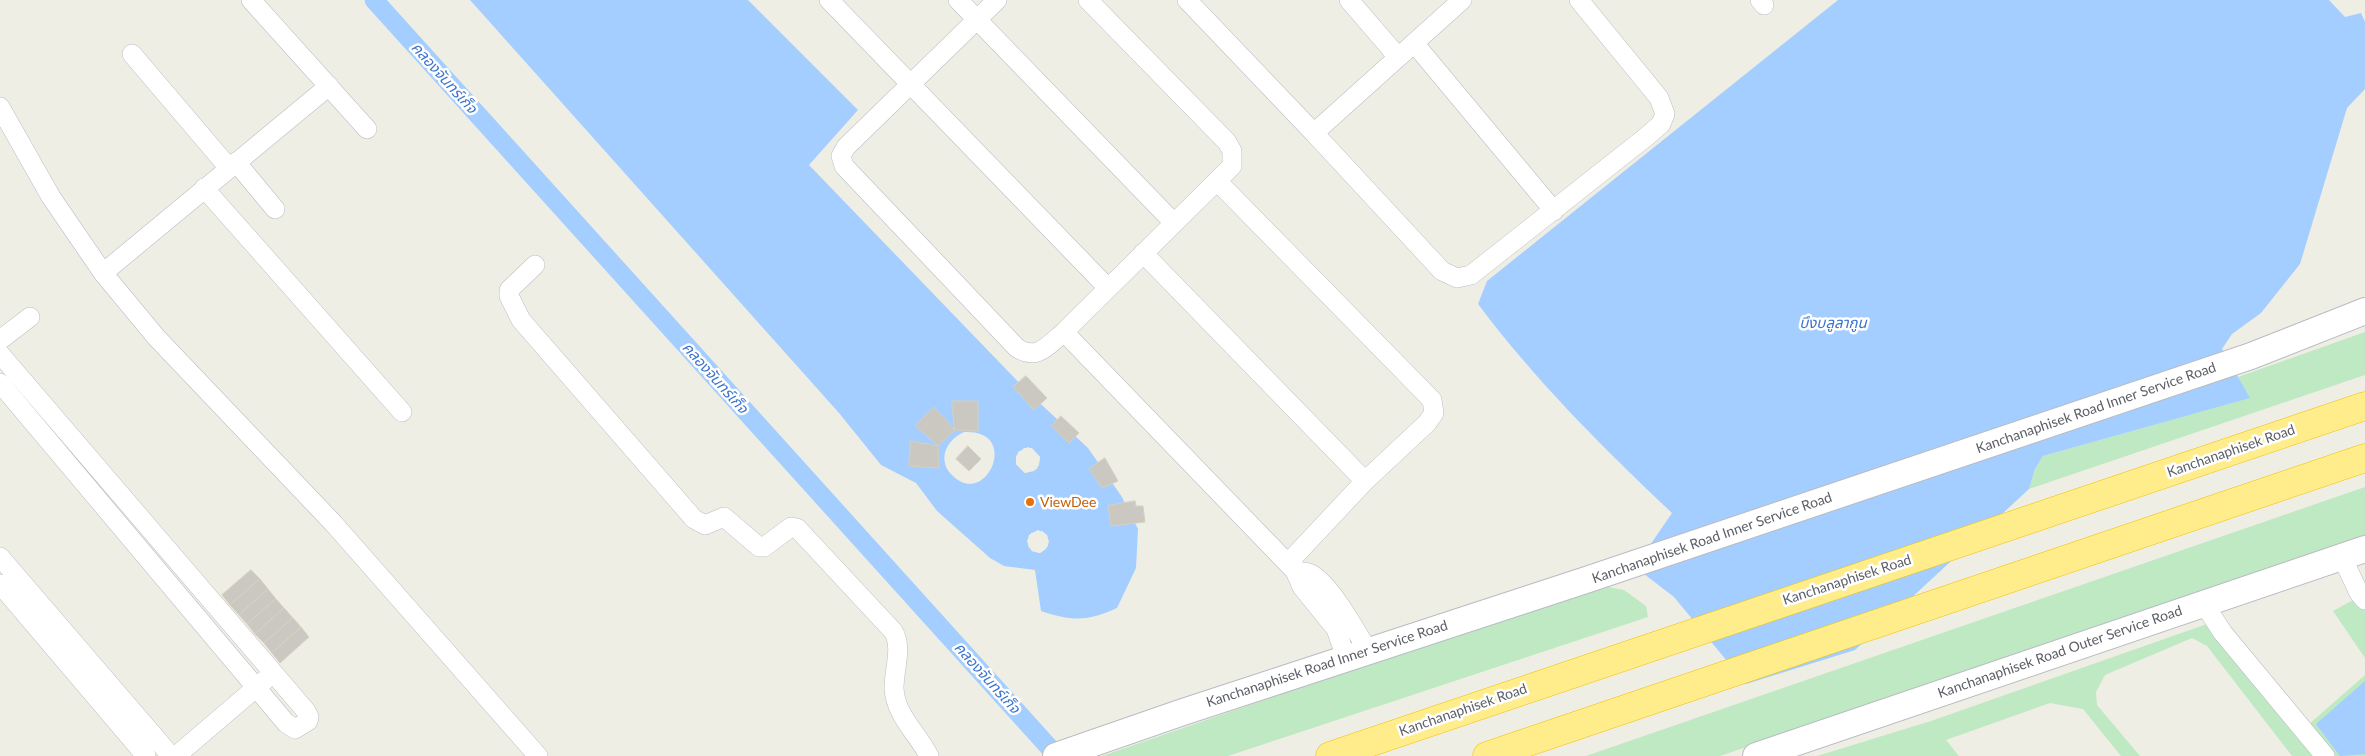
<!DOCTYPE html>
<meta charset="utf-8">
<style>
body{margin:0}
canvas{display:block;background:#efeee4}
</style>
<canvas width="2365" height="756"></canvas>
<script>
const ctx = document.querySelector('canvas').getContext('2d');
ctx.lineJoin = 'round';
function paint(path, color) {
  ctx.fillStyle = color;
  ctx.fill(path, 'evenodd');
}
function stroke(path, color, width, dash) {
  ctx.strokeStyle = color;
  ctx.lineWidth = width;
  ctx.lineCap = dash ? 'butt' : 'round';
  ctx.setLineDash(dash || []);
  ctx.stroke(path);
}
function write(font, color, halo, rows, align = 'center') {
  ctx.font = font + ' Lato,"Noto Sans Thai",sans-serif';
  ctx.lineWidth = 5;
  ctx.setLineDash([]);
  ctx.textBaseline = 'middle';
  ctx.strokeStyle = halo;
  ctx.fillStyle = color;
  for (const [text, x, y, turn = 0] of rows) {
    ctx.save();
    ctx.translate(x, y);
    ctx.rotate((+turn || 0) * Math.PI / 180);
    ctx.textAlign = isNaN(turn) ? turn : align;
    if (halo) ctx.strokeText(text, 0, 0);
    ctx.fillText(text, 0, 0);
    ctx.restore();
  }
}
const green = new Path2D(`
 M 2365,332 L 2365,375 L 2029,489 L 2035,469 L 2043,456 L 2249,398 L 2238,377 Z
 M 2365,487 L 2365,539 L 1720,756 L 1586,756 Z
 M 1597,585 L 1624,590 L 1646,606 L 1648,617 L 1228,756 L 1102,756 Z
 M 2353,600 L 2365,607 L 2365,658 L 2333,611 Z
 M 2224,618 L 2308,725 L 2365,675 L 2365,756 L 2292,756 L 2207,646 L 2192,638 L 2105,675 L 2096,692 L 2097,705 L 2140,756 L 2121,756 L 2083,709 L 2050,703 L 1946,740 L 1959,756 L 1817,756 L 1931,721 Z`);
const water = new Path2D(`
 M 470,0 L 748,0 L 858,110 L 809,165 L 1029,393 L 1088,448 L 1122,497 L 1138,529 L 1136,568 L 1117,608 C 1087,622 1071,621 1041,611 L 1035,570 L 1004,566 L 990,558 L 937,511 L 916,483 L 881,465 L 839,413 ZM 964,432 C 1022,429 986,510 952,475 C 937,460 946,440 964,432 ZM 1028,447 L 1040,457 L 1037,469 L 1025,473 L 1016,464 L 1018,452 ZM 1042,531 L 1047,535 L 1048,546 L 1040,553 L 1032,551 L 1028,546 L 1031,533 Z
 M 1838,0 L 2329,0 L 2345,17 L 2361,13 L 2365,22 L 2365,89 L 2347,108 L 2300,264 L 2261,313 L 2232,334 L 2222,349 L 2250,398 L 2043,456 L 2035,469 L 2029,489 L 1855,650 L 1746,684 L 1674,597 L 1635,567 L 1672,513 C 1603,448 1535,380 1478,304 L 1487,281 Z
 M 2365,681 L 2365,754 L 2340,756 L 2316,724 Z`);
const pier = new Path2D(`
 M 1024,448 L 1032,448 L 1040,457 L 1039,465 L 1034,471 L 1025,473 L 1016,464 L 1016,456 ZM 1025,450 L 1031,450 L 1038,458 L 1037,464 L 1032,469 L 1025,470 L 1018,463 L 1018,457 Z
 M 1038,530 L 1047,535 L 1049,542 L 1046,549 L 1040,553 L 1032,551 L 1027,542 L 1029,535 ZM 1038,533 L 1045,537 L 1047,542 L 1045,547 L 1039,550 L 1034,549 L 1030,542 L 1031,537 Z`);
const canal = new Path2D(`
 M 374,0 L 1057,756`);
const building = new Path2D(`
 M 1026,376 L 1047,398 L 1034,410 L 1013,387 Z
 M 952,401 L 978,401 L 978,431 L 955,430 Z
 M 934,407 L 955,430 L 938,446 L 916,426 Z
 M 1061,416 L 1079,433 L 1069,443 L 1052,426 Z
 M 911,441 L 938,446 L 939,468 L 909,466 Z
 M 968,446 L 981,459 L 969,471 L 956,459 Z
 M 1105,458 L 1118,481 L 1102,488 L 1089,469 Z
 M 1135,501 L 1136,506 L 1143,506 L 1145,522 L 1111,526 L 1108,506 Z
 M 251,570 L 260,579 L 230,605 L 222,595 Z
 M 260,579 L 268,589 L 239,615 L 230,605 Z
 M 268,589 L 276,599 L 247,624 L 239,615 Z
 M 276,599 L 284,608 L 255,634 L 247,624 Z
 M 284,608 L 293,618 L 264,643 L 255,634 Z
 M 293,618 L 301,627 L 272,653 L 264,643 Z
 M 301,627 L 309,637 L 280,663 L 272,653 Z`);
const minor = new Path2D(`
 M 251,0 L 367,129
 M 829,0 L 1107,287
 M 958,0 L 1174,223
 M 997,0 L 846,147 L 841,156 L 844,166 L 1017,348 C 1038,361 1048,345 1064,332 L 1232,166 L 1232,151 L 1227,142 L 1088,0
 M 1187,0 L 1314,133 L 1462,0
 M 1349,0 L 1398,57
 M 1760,0 L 1764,5
 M 1414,43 L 1554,211
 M 132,54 L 229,168
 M 0,107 L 51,197 L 103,273 L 156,337 L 334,524 L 538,756
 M 1314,133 L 1442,271 L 1457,278 L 1471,275 L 1646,137 L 1661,124 L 1665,114 L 1659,98 L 1579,0
 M 236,162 L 275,209
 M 1217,181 L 1432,400 L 1434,413 L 1427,423 L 1365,481 L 1288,563
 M 204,188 L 402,412
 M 1143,253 L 1365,481
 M 535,265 L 509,290 L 509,296 L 521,320 L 694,519 L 705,525 L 724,517 L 759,547 L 764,547 L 791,527 L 797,528 L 893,631 C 903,646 894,670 894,688 C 895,715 918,734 929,756
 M 103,273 L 329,86
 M 1064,332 L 1295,571 L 1302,587 L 1336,629 L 1346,658
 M 0,340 L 30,317
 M 0,354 L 306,711 L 309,717 L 308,721 L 295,729 L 286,723 L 0,383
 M 0,557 L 171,756
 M 2342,557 L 2359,593 L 2365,600
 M 1295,571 C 1300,572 1307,572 1311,574 C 1331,585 1356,631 1368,651
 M 0,584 L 146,756
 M 2204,604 L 2223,633 L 2325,756
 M 176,756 L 265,680`);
const secondary = new Path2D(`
 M 1056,756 L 1183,712 L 1586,580 L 2251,356 L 2365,311
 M 1756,756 L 2365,549`);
const motorway = new Path2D(`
 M 1330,756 L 2365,406
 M 1487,756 L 2365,458`);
const markers = [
 [1030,502,5,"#e8710a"]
];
const streetNames = [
 ["Kanchanaphisek Road Inner Service Road",2096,408,-19],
 ["Kanchanaphisek Road",2231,451,-19],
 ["Kanchanaphisek Road Inner Service Road",1712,538,-19],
 ["Kanchanaphisek Road",1847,580,-18],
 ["Kanchanaphisek Road Outer Service Road",2060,652,-19],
 ["Kanchanaphisek Road Inner Service Road",1327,664,-18],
 ["Kanchanaphisek Road",1463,710,-19]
];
const foodNames = [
 ["ViewDee",1040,502]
];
const waterNames = [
 ["คลองจันทร์เก็จ",444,78,48],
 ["บึงบลูลากูน",1833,323],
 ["คลองจันทร์เก็จ",715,378,48],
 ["คลองจันทร์เก็จ",987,678,48]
];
paint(green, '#bee9c3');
paint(water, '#a4ceff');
paint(pier, '#efeee4');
stroke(canal, '#a4ceff', 19);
paint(building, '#cbc8c1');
stroke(building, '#d5d1c2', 1);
stroke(minor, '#bbbdc4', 20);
stroke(secondary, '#b9bcc3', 28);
stroke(motorway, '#f3c000', 29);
stroke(minor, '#fff', 19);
stroke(secondary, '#fff', 26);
stroke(motorway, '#ffed8b', 28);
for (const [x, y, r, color] of markers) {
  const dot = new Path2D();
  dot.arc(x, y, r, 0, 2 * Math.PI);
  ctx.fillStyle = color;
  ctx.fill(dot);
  stroke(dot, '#fff', 2);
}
write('14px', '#5c5f66', '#fff', streetNames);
write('14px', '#c56008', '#fff', foodNames, 'left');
write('italic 15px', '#3d74cc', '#fff', waterNames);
</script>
